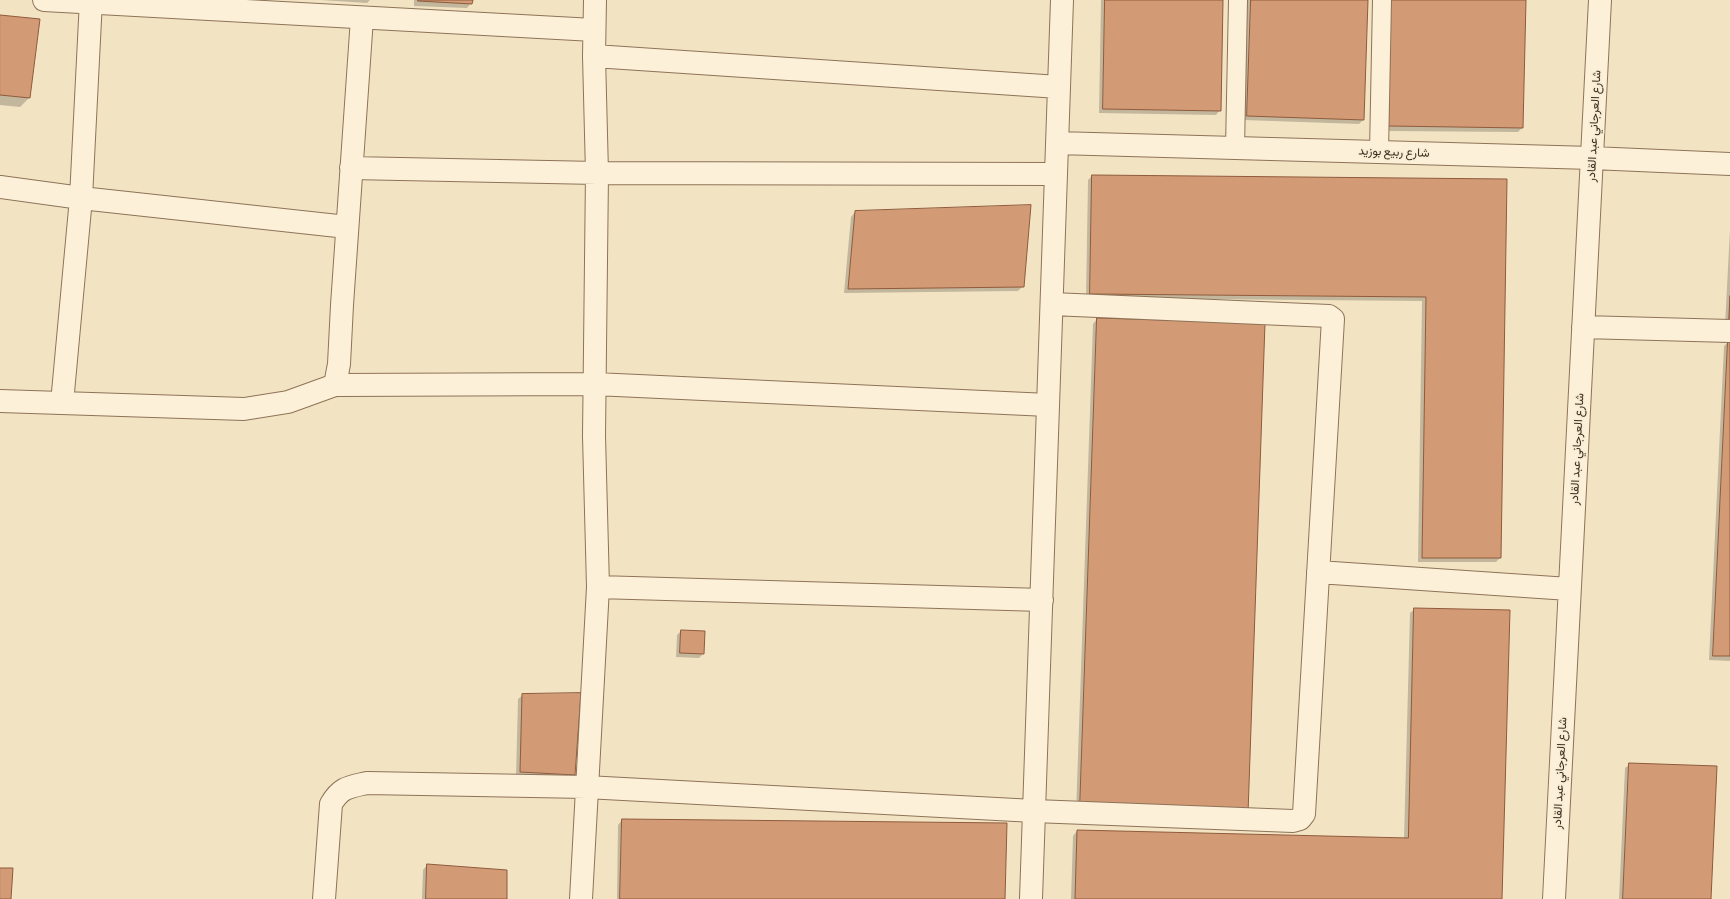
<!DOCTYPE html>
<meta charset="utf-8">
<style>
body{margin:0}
canvas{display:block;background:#f2e3c3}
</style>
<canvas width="1730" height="899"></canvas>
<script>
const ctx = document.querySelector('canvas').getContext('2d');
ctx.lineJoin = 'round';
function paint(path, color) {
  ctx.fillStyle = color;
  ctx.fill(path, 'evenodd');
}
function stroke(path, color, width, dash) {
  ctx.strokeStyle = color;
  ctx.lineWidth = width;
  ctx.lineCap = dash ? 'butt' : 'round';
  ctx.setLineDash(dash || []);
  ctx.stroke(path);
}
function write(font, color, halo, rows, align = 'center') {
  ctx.font = font + ' "Crimson Pro",Vazirmatn,serif';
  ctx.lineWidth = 3;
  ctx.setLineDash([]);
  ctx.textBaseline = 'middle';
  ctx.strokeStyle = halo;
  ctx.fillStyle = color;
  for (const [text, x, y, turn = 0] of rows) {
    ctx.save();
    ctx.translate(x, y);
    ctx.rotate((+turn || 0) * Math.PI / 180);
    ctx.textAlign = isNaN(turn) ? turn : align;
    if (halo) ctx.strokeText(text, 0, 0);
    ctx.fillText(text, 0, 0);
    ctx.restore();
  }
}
const shadow = new Path2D(`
 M 321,0 L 370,0 L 367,3 Z
 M 414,0 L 472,0 L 471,3 L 467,8 L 414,6 Z
 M 1101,0 L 1222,0 L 1220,110 L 1216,115 L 1099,113 Z
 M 1247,0 L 1367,0 L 1363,120 L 1359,124 L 1243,120 Z
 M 1387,0 L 1525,0 L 1522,128 L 1518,132 L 1385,131 Z
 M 0,16 L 29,98 L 20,107 L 0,105 Z
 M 1092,176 L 1505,180 L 1500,558 L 1496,562 L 1418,562 L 1422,301 L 1086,298 L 1088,180 Z
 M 855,212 L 1023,286 L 1018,291 L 844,293 L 851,217 Z
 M 1730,229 L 1730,326 L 1725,326 Z
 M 1097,319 L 1247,814 L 1076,813 L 1093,324 Z
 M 1729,341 L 1730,341 L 1730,661 L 1709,660 L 1724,346 Z
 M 1415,609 L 1501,899 L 1071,899 L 1073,836 L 1077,831 L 1404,839 L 1410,613 Z
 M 681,631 L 703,654 L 699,658 L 676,657 L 677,635 Z
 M 523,695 L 574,774 L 570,779 L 516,776 L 518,699 Z
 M 1630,764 L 1710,899 L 1619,899 L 1625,768 Z
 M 622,820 L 1004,899 L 617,899 L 618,825 Z
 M 427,865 L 506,899 L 422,899 L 423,870 Z`);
const building = new Path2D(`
 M 418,0 L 473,0 L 472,4 L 418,1 Z
 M 1105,0 L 1223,0 L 1221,111 L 1103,109 Z
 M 1251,0 L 1368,0 L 1364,120 L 1247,116 Z
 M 1391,0 L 1526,0 L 1523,128 L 1389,126 Z
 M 0,15 L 40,19 L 30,98 L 0,95 Z
 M 1092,175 L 1507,179 L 1501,558 L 1422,558 L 1426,297 L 1090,294 Z
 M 1031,205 L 1024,287 L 848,289 L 855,211 Z
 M 1730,296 L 1730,322 L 1729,321 Z
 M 1097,318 L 1265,323 L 1248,814 L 1080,809 Z
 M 1728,340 L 1730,340 L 1730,656 L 1713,656 Z
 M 1414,608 L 1510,610 L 1502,899 L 1075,899 L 1077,830 L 1408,838 Z
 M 681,630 L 705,631 L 704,654 L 680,653 Z
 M 581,693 L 575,775 L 520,772 L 522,694 Z
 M 1629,763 L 1717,766 L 1711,899 L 1623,899 Z
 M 622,819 L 1007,823 L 1005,899 L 620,899 Z
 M 427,864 L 507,870 L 507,899 L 426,899 Z
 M 0,868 L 13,868 L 11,899 L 0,899 Z`);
const pedestrian = new Path2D(`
 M 1235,148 L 1238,0
 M 1379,152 L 1382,0`);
const minor = new Path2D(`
 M 44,0 L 594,30
 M 594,56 L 1059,87
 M 1057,143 L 1592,158 L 1730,164
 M 351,168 L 597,173 L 1056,174
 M 0,187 L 81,198 L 347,227
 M 1583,327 L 1730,331
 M 335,385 L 595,384 L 1048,405
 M 0,401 L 244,409 L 288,402 L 335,385 L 339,364 L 342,305 L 362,18
 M 62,403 L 81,198 L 91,0
 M 1318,572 L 1569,589
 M 598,587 L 1042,600
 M 324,899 L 331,804 C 341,787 349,787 367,783 L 586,787 L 1034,811 L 1293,821 L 1300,819 L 1304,814 L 1333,319 L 1329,316 L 1052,304
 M 581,899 L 598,587 L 594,436 L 597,173 L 594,56 L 595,0
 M 1031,899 L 1062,0
 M 1554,899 L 1600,0`);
const streetNames = [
 ["شارع العرجاني عبد القادر",1594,126,-87],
 ["شارع ربيع بوزيد",1394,152,2],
 ["شارع العرجاني عبد القادر",1577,449,-87],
 ["شارع العرجاني عبد القادر",1560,773,-87]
];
paint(shadow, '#0003');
paint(building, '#d39a76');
stroke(building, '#8f5b3c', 1);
stroke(pedestrian, '#8e7358', 20);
stroke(minor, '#8e7358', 24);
stroke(pedestrian, '#fcf0d8', 18);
stroke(minor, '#fcf0d8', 22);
write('12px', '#3d2c1d', '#f8edd4', streetNames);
</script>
